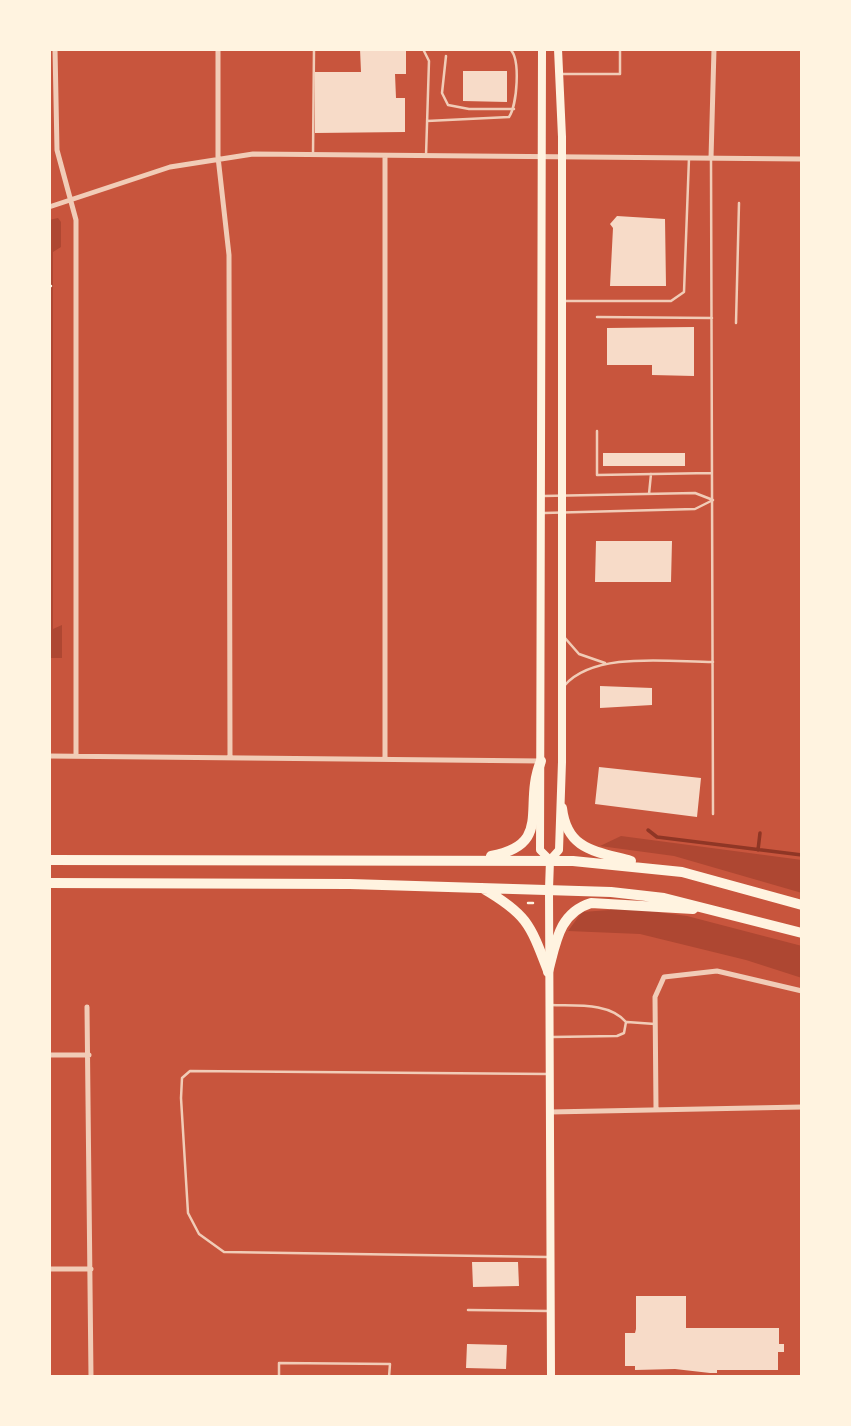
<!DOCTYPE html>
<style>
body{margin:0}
#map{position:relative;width:851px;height:1426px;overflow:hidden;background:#c8553d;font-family:"Archivo Narrow",sans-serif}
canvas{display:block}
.frame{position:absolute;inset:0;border:51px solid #fff3e0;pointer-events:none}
</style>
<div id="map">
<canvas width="851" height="1426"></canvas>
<div class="frame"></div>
</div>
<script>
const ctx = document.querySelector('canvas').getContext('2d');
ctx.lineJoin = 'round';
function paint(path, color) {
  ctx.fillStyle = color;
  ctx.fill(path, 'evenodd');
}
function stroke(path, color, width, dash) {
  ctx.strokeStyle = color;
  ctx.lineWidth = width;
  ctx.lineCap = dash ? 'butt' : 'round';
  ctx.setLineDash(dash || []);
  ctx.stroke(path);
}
const green = new Path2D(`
 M 58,218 L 61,222 L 61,247 L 53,252 L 53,629 L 62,625 L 62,658 L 49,658 L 49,220 Z
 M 621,836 L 802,860 L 802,893 L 674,856 L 600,846 Z
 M 612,906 L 687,916 L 802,946 L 802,978 L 746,960 L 640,934 L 568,931 L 582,912 L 610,910 Z`);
const stream = new Path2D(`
 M 648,830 L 657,837 L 802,855
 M 758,850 L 760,833`);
const building = new Path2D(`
 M 360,49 L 406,49 L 406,74 L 395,74 L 396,98 L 405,98 L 405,132 L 315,133 L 315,72 L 361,72 Z
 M 463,71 L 507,71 L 507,102 L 463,101 Z
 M 617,216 L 665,219 L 666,286 L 610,286 L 613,228 L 610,224 Z
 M 694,327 L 694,376 L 652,375 L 652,365 L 607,365 L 607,328 Z
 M 603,453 L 685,453 L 685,466 L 603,466 Z
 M 596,541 L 672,541 L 671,582 L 595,582 Z
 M 600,686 L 652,688 L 652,705 L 600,708 Z
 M 599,767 L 701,778 L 697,817 L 595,804 Z
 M 472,1262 L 518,1262 L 519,1286 L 473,1287 Z
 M 636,1296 L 686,1296 L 686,1328 L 779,1328 L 779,1344 L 784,1344 L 784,1352 L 778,1352 L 778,1370 L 717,1370 L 717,1373 L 710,1373 L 675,1369 L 635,1370 L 635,1366 L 625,1366 L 625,1333 L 635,1333 L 636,1329 Z
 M 467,1344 L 507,1345 L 506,1369 L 466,1368 Z`);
const path = new Path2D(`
 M 49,286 L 51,286
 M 528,903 L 533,903`);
const service = new Path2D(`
 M 423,49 L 429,61 L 426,156
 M 446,56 L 442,93 L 448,105 L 469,109 L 514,109
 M 562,74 L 620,74 L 620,49
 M 427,121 L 509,117 C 517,105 521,59 510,49
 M 313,154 L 314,49
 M 711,159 L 713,814
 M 563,301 L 671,301 L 684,292 L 689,158
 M 597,317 L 712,318
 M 736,323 L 739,203
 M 597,431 L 597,475 L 711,473
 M 649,494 L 651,474
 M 543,496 L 695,493 L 713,500
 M 544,513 L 695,509 L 713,500
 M 565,638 L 579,654 L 605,663
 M 565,685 C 595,651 670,662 713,662
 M 551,1005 C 575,1006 609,1002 626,1022 L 624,1033 L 617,1036 L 552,1037
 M 627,1022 L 655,1024
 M 548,1074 L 190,1071 L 182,1078 L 181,1098 L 188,1213 L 199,1234 L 224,1252 L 548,1257
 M 468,1310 L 549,1311
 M 279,1377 L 279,1363 L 390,1364 L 389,1377`);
const minor = new Path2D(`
 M 55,49 L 57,150 L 76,220 L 76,756
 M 218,49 L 218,157 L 229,255 L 230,758
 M 385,156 L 385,758
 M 711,158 L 714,49
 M 49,207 L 170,167 L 253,154 L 802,159
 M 49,756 L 541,761
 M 87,1007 L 91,1377
 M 49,1055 L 89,1055
 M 656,1108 L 655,997 L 664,977 L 717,971 L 802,991
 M 550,1112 L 802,1107
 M 49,1269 L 91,1269`);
const secondary = new Path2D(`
 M 542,49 L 540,850 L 550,860
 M 551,1377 L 549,889 L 550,860 L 559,850 L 562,762 L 562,137 L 558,49`);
const trunk = new Path2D(`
 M 562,808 C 567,850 595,851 631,861
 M 491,856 C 554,844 522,806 541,761
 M 49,860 L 573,861 L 682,872 L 802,905
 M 49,883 L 350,884 L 611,892 L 664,898 L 802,933
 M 482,888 C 527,914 530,924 548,971
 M 548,972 C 556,942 559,913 591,903 L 693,909`);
paint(green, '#ae4732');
stroke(stream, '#8f3625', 3.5);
paint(building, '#f7dbc8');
stroke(path, '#fff3e0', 2.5);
stroke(service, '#f1ccb7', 2.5);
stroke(minor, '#f1ccb7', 5);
stroke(secondary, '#fff3e0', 8);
stroke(trunk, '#fff3e0', 10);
</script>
